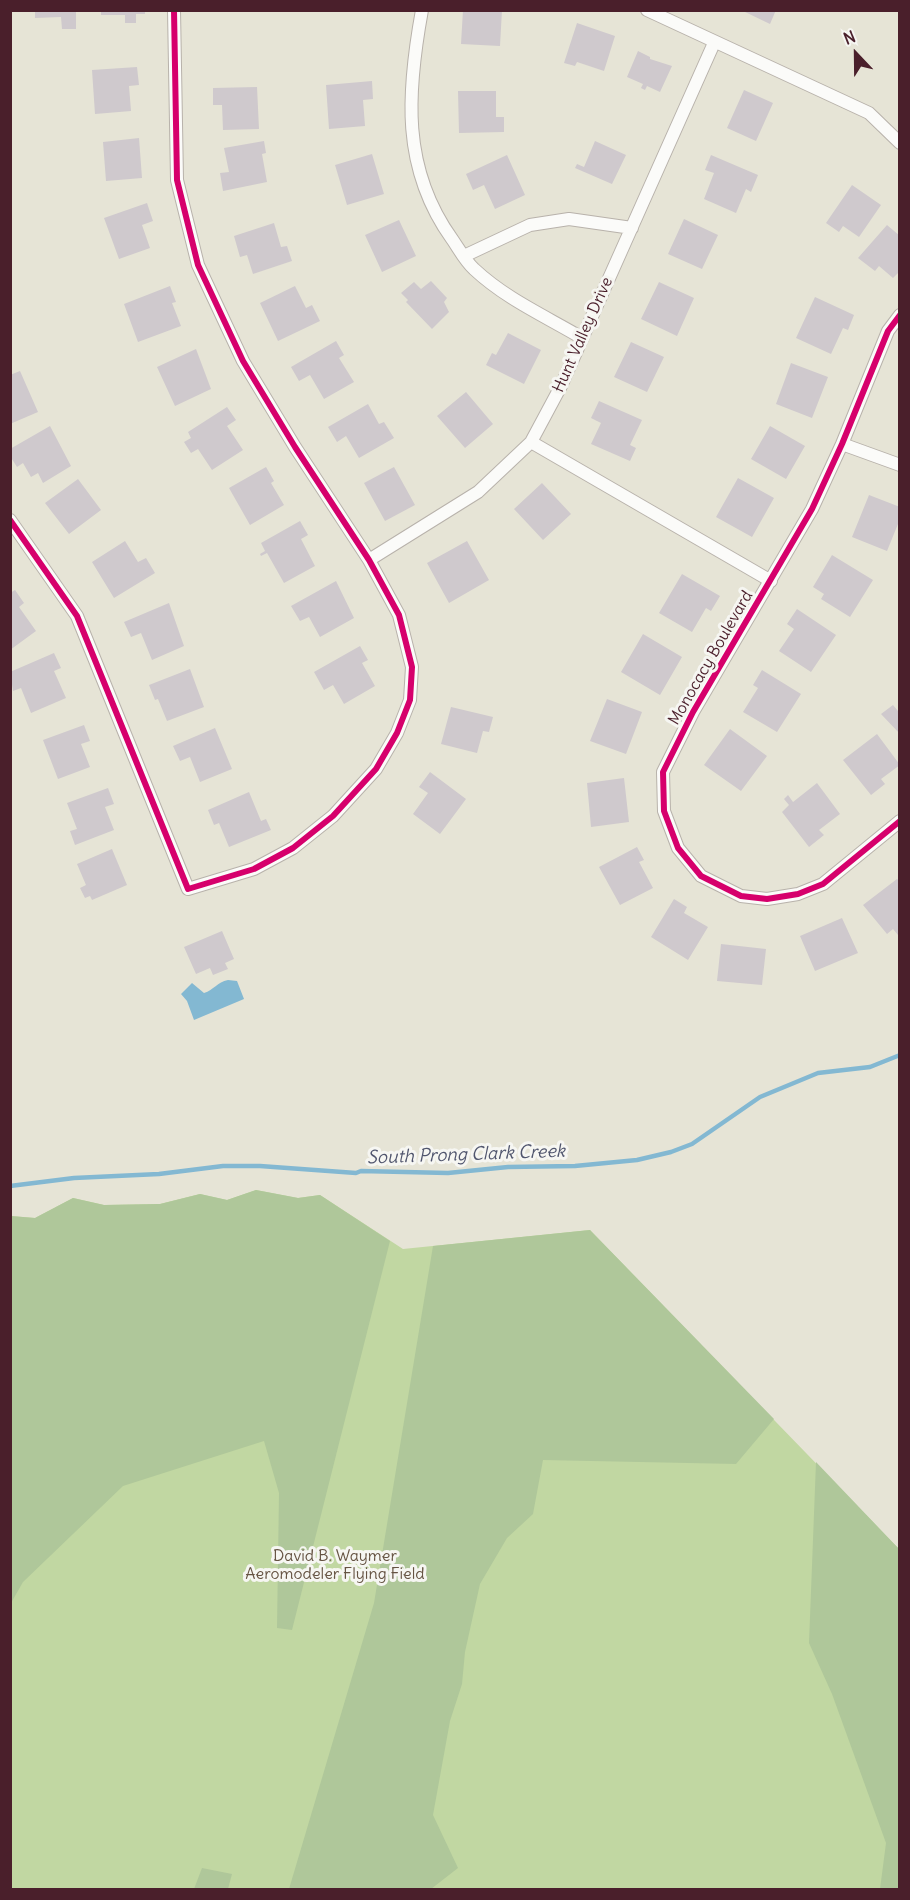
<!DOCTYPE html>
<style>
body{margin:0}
#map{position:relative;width:910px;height:1900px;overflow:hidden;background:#e6e4d6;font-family:Delius,sans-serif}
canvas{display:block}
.frame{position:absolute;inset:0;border:12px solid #4a1f2b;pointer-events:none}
.north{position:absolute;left:826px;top:24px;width:60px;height:60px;-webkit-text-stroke:4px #f6f6f2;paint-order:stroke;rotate:338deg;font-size:16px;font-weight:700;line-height:24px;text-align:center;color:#4a1f2b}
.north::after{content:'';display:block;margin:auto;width:21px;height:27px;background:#4a1f2b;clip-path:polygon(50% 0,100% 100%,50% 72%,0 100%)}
</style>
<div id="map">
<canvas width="910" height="1900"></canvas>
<div class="frame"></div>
<div class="north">N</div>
</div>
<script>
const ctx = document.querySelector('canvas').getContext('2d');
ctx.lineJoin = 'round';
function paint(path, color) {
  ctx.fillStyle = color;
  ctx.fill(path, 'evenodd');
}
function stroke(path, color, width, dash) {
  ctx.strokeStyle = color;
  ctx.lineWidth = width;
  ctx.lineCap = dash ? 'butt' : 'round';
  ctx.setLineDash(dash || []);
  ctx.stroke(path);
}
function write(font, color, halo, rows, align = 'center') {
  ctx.font = font + ' Delius,sans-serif';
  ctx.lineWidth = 6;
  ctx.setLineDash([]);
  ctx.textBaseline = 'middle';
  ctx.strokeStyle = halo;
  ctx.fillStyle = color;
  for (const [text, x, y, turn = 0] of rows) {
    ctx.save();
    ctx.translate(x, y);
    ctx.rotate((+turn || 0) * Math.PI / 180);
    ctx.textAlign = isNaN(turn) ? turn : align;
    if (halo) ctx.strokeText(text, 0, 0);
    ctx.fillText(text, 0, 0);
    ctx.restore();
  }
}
const green = new Path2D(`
 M 256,1190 L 298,1198 L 320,1195 L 403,1249 L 590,1230 L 899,1549 L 899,1889 L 11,1889 L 10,1216 L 35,1218 L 73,1198 L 104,1205 L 160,1204 L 200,1194 L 227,1200 Z`);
const forest = new Path2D(`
 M 256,1190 L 298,1198 L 320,1195 L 390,1241 L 292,1630 L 277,1628 L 279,1493 L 264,1441 L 123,1486 L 23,1582 L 11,1603 L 11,1216 L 35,1218 L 73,1198 L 104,1205 L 160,1204 L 200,1194 L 227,1200 Z
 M 590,1230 L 774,1419 L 736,1464 L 543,1460 L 533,1514 L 507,1538 L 480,1584 L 465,1652 L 462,1684 L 450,1721 L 433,1815 L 458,1868 L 431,1889 L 289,1889 L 374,1603 L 433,1246 Z
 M 816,1462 L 899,1549 L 899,1889 L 880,1889 L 886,1843 L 832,1694 L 809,1643 Z
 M 202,1868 L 232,1874 L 228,1889 L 194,1889 Z`);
const water = new Path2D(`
 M 228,980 L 237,981 L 244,999 L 194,1020 L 187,1001 L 181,994 L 192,983 L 204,993 C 214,990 217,982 228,980 Z`);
const stream = new Path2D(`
 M 10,1186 L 74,1178 L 159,1174 L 223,1166 L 260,1166 L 356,1173 L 361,1171 L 448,1173 L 508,1167 L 575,1166 L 637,1160 L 671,1152 L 692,1144 L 760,1097 L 818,1073 L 870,1067 L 900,1055`);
const building = new Path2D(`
 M 35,10 L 76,10 L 76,29 L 62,29 L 61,17 L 35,18 Z
 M 101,10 L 145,10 L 145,14 L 136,14 L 136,23 L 125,23 L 125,15 L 101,15 Z
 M 463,10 L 502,10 L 500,46 L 461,44 Z
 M 741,10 L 776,10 L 770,24 Z
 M 577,23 L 615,36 L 604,71 L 577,62 L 575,66 L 564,63 Z
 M 638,51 L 650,57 L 650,59 L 672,66 L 660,92 L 647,86 L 645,90 L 641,88 L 643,84 L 627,77 Z
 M 137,67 L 139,85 L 129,86 L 131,111 L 95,114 L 92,70 Z
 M 372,81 L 373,99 L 363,100 L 365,126 L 329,129 L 326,85 Z
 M 257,87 L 259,129 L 223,130 L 222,105 L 213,105 L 213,88 Z
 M 744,90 L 773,103 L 756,141 L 727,128 Z
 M 458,91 L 496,91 L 496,117 L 504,117 L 504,132 L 459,133 Z
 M 139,138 L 142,178 L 106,181 L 103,142 Z
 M 264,141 L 266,153 L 262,154 L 267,182 L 223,191 L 220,173 L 229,172 L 224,148 Z
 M 595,141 L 626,155 L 612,184 L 575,168 L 577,164 L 584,167 Z
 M 372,154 L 384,194 L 347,205 L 335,165 Z
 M 507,155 L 525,195 L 495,209 L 484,185 L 473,190 L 466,174 Z
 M 711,155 L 758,175 L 751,192 L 746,189 L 736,213 L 704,199 L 714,173 L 705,170 Z
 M 852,185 L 881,205 L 859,237 L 843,226 L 839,232 L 826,223 Z
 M 147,203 L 153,221 L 142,225 L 150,248 L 119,259 L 104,218 Z
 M 684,219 L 718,235 L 702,269 L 668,254 Z
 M 399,220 L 416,256 L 382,272 L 365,235 Z
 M 274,223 L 281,247 L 287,246 L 292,261 L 253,274 L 247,255 L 240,257 L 234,236 Z
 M 887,225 L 900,236 L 900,271 L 893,278 L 879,266 L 875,271 L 858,258 Z
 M 431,281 L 447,298 L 444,302 L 449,312 L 432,329 L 406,302 L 408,300 L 401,293 L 414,282 L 421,289 Z
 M 659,282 L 694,298 L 677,336 L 641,319 Z
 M 170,286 L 176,302 L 172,303 L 181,326 L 138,342 L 124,304 Z
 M 295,286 L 306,308 L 312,305 L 320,321 L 278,341 L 260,303 Z
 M 815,297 L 854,315 L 848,330 L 843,328 L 831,354 L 796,338 Z
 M 508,333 L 541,350 L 524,384 L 486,365 L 492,353 L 496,355 Z
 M 336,341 L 344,355 L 339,358 L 354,382 L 324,399 L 310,375 L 299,381 L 291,367 Z
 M 631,342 L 664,357 L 647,392 L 614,377 Z
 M 196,349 L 211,389 L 175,406 L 157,367 Z
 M 791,363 L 828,377 L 812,418 L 776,404 Z
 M 20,371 L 38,412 L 10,424 L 10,375 Z
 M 466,392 L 493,424 L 465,448 L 437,416 Z
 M 599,401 L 642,420 L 630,445 L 636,448 L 630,461 L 591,444 L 601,423 L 591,418 Z
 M 368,404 L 379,424 L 384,422 L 394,438 L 359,458 L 346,436 L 337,442 L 328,427 Z
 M 227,407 L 236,420 L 227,426 L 243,450 L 212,470 L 198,449 L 191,453 L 184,442 L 191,438 L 188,432 Z
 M 50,426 L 71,466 L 43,483 L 38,473 L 31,477 L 23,463 L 17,467 L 10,456 L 10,449 Z
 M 770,426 L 805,446 L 786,479 L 751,459 Z
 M 266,467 L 274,481 L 271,483 L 284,505 L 250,525 L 229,488 Z
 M 394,467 L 415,505 L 385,521 L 364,483 Z
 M 738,478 L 774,498 L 752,537 L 716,517 Z
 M 78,479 L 101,510 L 69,534 L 45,503 Z
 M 542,483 L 571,514 L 543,540 L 514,509 Z
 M 869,495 L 900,507 L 900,519 L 887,551 L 852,537 Z
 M 300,521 L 308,535 L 301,539 L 315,566 L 284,583 L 267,553 L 261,556 L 260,554 L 265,551 L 261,543 Z
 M 125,541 L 138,562 L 146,558 L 155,573 L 114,598 L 92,562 Z
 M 467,541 L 489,580 L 449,603 L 427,563 Z
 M 832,555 L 873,580 L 850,617 L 821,599 L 824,594 L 813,587 Z
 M 682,574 L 720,596 L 711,611 L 706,608 L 692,632 L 659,613 Z
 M 336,581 L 354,618 L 320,637 L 309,617 L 300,621 L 291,606 Z
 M 15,590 L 24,603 L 19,607 L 36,631 L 10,650 L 10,593 Z
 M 169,603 L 184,646 L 152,660 L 141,633 L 131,637 L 124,622 Z
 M 797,609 L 836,635 L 811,672 L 779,651 L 794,629 L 787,624 Z
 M 643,634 L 682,657 L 660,695 L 621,672 Z
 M 360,646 L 368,660 L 362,663 L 375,686 L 344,704 L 333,685 L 324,690 L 314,672 Z
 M 54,653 L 61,668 L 54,671 L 66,698 L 31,713 L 21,688 L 13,691 L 10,672 Z
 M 190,669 L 204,707 L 167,721 L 158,699 L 155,700 L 149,685 Z
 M 762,670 L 801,694 L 777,732 L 743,712 L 758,688 L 753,685 Z
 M 607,699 L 642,712 L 626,754 L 590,741 Z
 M 893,705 L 898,711 L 900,709 L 900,734 L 881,714 Z
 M 451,707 L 493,717 L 489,732 L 483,731 L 477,753 L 441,744 Z
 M 84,725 L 90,741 L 81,744 L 90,767 L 58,779 L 43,740 Z
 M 215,728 L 232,769 L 200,782 L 190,757 L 180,761 L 173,746 Z
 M 730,729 L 767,756 L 741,791 L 704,765 Z
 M 877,734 L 900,765 L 881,779 L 885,784 L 871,795 L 843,760 Z
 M 430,772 L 466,799 L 440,834 L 413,814 L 428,793 L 419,787 Z
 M 624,778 L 629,822 L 591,827 L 587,783 Z
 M 817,783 L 840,814 L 819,830 L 824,835 L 809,847 L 782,812 L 789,805 L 784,799 L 788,795 L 793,802 Z
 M 108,788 L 114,804 L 105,807 L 114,830 L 75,845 L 70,831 L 77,829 L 67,803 Z
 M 249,792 L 261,821 L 266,819 L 271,830 L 229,847 L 219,823 L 214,825 L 208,810 Z
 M 637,847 L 644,860 L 639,862 L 653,888 L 620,905 L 599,867 Z
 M 112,849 L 127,885 L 92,900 L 90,896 L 85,898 L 80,888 L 86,885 L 77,864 Z
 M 897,879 L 900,882 L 900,934 L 898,935 L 893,929 L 887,934 L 863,905 Z
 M 674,899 L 687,907 L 684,913 L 708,927 L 688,960 L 651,937 Z
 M 842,918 L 858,953 L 815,971 L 800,936 Z
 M 222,931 L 234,959 L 225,963 L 228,969 L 213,975 L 210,968 L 196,974 L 184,947 Z
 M 721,944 L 766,949 L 762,985 L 717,981 Z`);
const street = new Path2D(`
 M 422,10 C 407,92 401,168 452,239 C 459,249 465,261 474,269 C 506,299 545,316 582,338
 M 647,10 L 869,113 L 900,143
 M 464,256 L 530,225 L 569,219 L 632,228
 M 900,315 L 888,331 L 842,444 L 812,509 L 693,712 L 663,772 L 664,811 L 678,848 L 701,876 L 741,896 L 767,899 L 798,894 L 823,884 L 900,821
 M 531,442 L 771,581
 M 842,444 L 900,465
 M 10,520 L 77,616 L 188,889 L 254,869 L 293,848 L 333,816 L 376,769 L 397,733 L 410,700 L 412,667 L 399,615 L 369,560 L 295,447 L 243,361 L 198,265 L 177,180 L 174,10
 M 369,560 L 478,492 L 531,442 L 561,386 L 714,43`);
const cycleway = new Path2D(`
 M 900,315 L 888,331 L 842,444 L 812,509 L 693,712 L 663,772 L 664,811 L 678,848 L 701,876 L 741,896 L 767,899 L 798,894 L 823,884 L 900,821
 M 10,520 L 77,616 L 188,889 L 254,869 L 293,848 L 333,816 L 376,769 L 397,733 L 410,700 L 412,667 L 399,615 L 369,560 L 295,447 L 243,361 L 198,265 L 177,180 L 174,10`);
const streetNames = [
 ["Hunt Valley Drive",583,335,-66],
 ["Monocacy Boulevard",711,658,-60]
];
const parkNames = [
 ["David B. Waymer",335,1556],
 ["Aeromodeler Flying Field",335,1574]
];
const waterNames = [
 ["South Prong Clark Creek",466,1155,-2]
];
paint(green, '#c1d7a2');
paint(forest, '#afc79a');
paint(water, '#83b8d2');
stroke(stream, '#83b8d2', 4.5);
paint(building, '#cfc9cd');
stroke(street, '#b8b2ab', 14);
stroke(street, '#fbfbf9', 12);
stroke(cycleway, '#d6006c', 6);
write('16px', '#4a1f2b', '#f6f6f2', streetNames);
write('16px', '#655342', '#f6f6f2', parkNames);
write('italic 18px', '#50556d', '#f6f6f2', waterNames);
</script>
